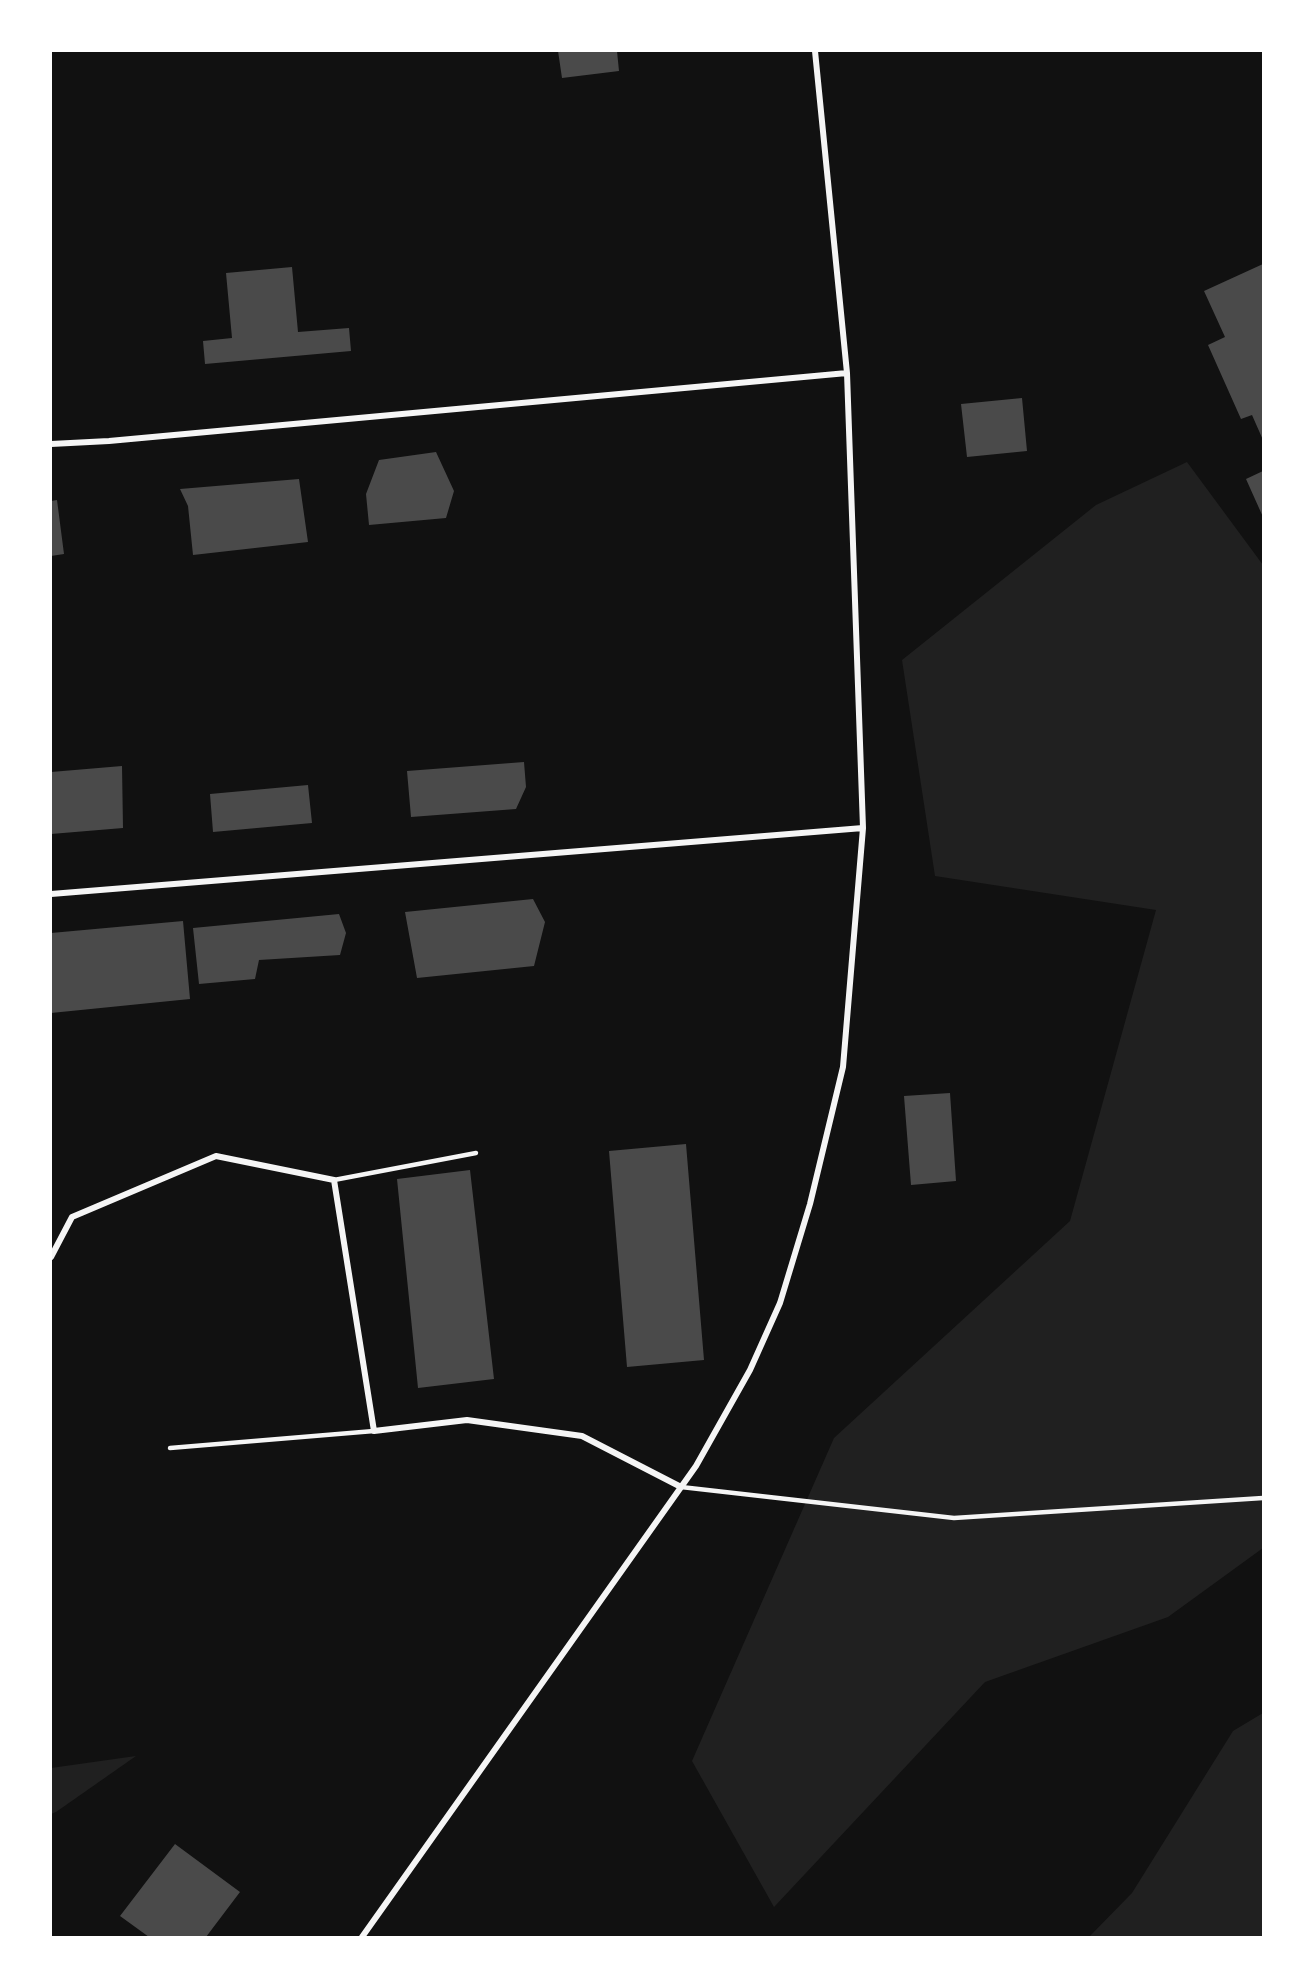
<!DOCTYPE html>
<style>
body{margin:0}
#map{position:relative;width:1314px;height:1988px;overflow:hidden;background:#111;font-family:Mulish,sans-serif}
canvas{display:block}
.frame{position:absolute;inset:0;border:52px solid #fff;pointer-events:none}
</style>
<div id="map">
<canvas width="1314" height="1988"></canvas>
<div class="frame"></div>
</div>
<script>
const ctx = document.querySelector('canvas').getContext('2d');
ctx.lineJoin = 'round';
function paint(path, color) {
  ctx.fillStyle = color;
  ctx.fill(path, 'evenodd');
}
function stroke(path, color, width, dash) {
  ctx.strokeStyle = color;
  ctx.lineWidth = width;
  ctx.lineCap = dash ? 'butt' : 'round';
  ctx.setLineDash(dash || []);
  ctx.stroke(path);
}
const green = new Path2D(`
 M 1187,462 L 1263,565 L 1263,1548 L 1168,1617 L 985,1682 L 774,1907 L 692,1761 L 834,1438 L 1070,1221 L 1156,910 L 935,876 L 902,660 L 1096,505 Z
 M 1263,1713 L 1263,1937 L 1089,1937 L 1132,1893 L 1233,1731 Z
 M 136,1756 L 56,1812 L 51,1814 L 51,1768 Z`);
const building = new Path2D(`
 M 558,51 L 617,51 L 619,71 L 562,78 Z
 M 1263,264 L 1263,440 L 1252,415 L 1241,419 L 1208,345 L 1225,337 L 1204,291 Z
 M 292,267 L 298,332 L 349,328 L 351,351 L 205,364 L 203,341 L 232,338 L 226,273 Z
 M 1022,398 L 1027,451 L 967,457 L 961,404 Z
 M 436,452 L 454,491 L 446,518 L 369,525 L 366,494 L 379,460 Z
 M 1263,471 L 1263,517 L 1246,479 Z
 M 299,479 L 308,542 L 193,555 L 188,506 L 180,489 Z
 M 57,500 L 64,554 L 51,556 L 51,501 Z
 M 524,762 L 526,787 L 516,809 L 411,817 L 407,771 Z
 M 122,766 L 123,828 L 51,834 L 51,772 Z
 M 308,785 L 312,823 L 213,832 L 210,794 Z
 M 533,899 L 545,922 L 534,966 L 417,978 L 405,912 Z
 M 339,914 L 346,933 L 340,955 L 259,960 L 255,979 L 199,984 L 193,928 Z
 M 183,921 L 190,999 L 51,1013 L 51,933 Z
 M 950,1093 L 956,1181 L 911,1185 L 904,1096 Z
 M 686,1144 L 704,1360 L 627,1367 L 609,1151 Z
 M 470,1170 L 494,1379 L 418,1388 L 397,1179 Z
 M 175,1844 L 240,1892 L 206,1937 L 149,1937 L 120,1916 Z`);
const service = new Path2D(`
 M 334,1180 L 476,1153
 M 170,1448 L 374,1431
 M 681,1487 L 954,1518 L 1263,1498`);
const minor = new Path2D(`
 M 51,444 L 109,441 L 847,373
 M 51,894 L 863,828
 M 51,1257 L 72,1217 L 216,1156 L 334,1180 L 374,1431 L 467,1420 L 582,1436 L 681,1487
 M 362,1937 L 696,1466 L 750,1370 L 780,1303 L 810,1204 L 843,1067 L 863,828 L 847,373 L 815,51`);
paint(green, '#202020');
paint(building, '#4a4a4a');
stroke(service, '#f5f5f5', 4.5);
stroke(minor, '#f5f5f5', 6);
</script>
